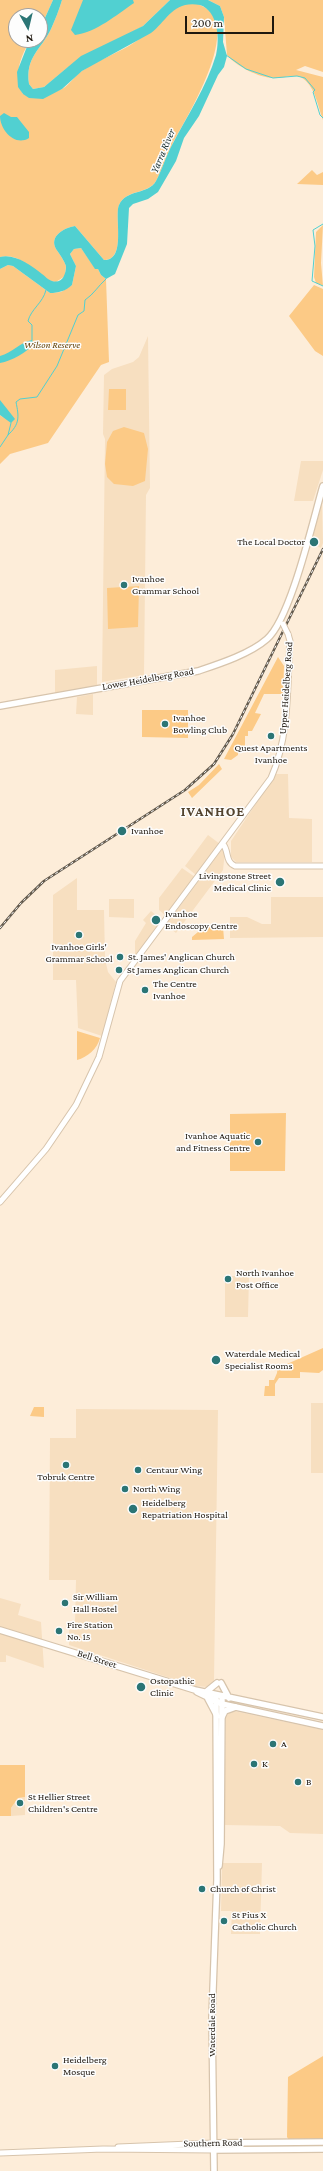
<!DOCTYPE html>
<style>
body{margin:0}
#map{position:relative;width:323px;height:2171px;overflow:hidden;background:#fdedd9;font-family:"Crimson Pro",serif}
canvas{display:block}
.north{position:absolute;left:8px;top:8px;width:40px;height:40px;box-sizing:border-box;background:#fdfdfd;border:1px solid #a4a19e;border-radius:50%;rotate:172deg;font-size:11px;font-weight:700;line-height:16px;text-align:center;color:#1f180f}
.north::after{content:'';display:block;margin:auto;width:14px;height:18px;background:#2b7575;clip-path:polygon(50% 0,100% 100%,50% 72%,0 100%)}
.scale{position:absolute;left:185px;top:16px;width:89px;height:18px;box-sizing:border-box;border:2px solid #1f180f;border-top:0;padding-left:5px;font-size:12px;line-height:14px;white-space:nowrap;color:#1f180f;-webkit-text-stroke:3px #fdfdfd;paint-order:stroke}
</style>
<div id="map">
<canvas width="323" height="2171"></canvas>
<div class="north">N</div>
<div class="scale">200 m</div>
</div>
<script>
const ctx = document.querySelector('canvas').getContext('2d');
ctx.lineJoin = 'round';
function paint(path, color) {
  ctx.fillStyle = color;
  ctx.fill(path, 'evenodd');
}
function stroke(path, color, width, dash) {
  ctx.strokeStyle = color;
  ctx.lineWidth = width;
  ctx.lineCap = dash ? 'butt' : 'round';
  ctx.setLineDash(dash || []);
  ctx.stroke(path);
}
function write(font, color, halo, rows, align = 'center') {
  ctx.font = font + ' "Crimson Pro",serif';
  ctx.lineWidth = 3;
  ctx.setLineDash([]);
  ctx.textBaseline = 'middle';
  ctx.strokeStyle = halo;
  ctx.fillStyle = color;
  for (const [text, x, y, turn = 0] of rows) {
    ctx.save();
    ctx.translate(x, y);
    ctx.rotate((+turn || 0) * Math.PI / 180);
    ctx.textAlign = isNaN(turn) ? turn : align;
    if (halo) ctx.strokeText(text, 0, 0);
    ctx.fillText(text, 0, 0);
    ctx.restore();
  }
}
const built = new Path2D(`
 M 148,336 L 150,488 L 146,495 L 144,675 L 102,682 L 105,439 L 103,434 L 104,375 L 112,369 L 133,362 L 139,357 Z
 M 301,461 L 323,461 L 323,470 L 313,501 L 294,501 Z
 M 322,503 L 323,543 L 321,548 L 311,544 Z
 M 97,666 L 97,686 L 55,693 L 55,670 Z
 M 93,694 L 93,715 L 76,714 L 77,697 Z
 M 276,774 L 288,774 L 289,818 L 312,819 L 312,862 L 236,862 L 231,857 L 231,841 Z
 M 208,835 L 220,844 L 196,875 L 185,866 Z
 M 223,848 L 225,851 L 223,870 L 176,933 L 166,925 Z
 M 182,868 L 195,877 L 166,916 L 159,910 L 159,898 Z
 M 77,878 L 77,910 L 104,910 L 105,959 L 108,972 L 116,982 L 102,1036 L 78,1028 L 76,980 L 53,980 L 53,895 Z
 M 271,897 L 323,897 L 323,937 L 230,938 L 230,917 L 247,917 L 262,924 L 271,924 Z
 M 109,899 L 134,899 L 134,918 L 109,917 Z
 M 151,911 L 162,920 L 135,957 L 135,941 L 146,923 L 143,920 Z
 M 225,1276 L 249,1276 L 248,1317 L 225,1317 Z
 M 311,1403 L 323,1403 L 323,1473 L 311,1473 Z
 M 76,1409 L 218,1410 L 214,1681 L 208,1687 L 195,1686 L 69,1645 L 69,1624 L 75,1623 L 76,1580 L 49,1580 L 50,1438 L 76,1438 Z
 M 0,1598 L 21,1604 L 18,1615 L 41,1622 L 44,1668 L 6,1655 L 6,1662 L 0,1662 Z
 M 234,1711 L 323,1730 L 323,1834 L 290,1833 L 280,1826 L 224,1825 L 226,1717 L 230,1712 Z
 M 25,1797 L 25,1815 L 11,1816 L 11,1808 L 18,1798 Z
 M 222,1863 L 262,1863 L 260,1934 L 231,1934 L 232,1911 L 221,1911 Z`);
const green = new Path2D(`
 M 0,0 L 53,0 L 40,29 L 40,16 L 16,16 L 16,40 L 31,40 C 20,55 13,78 23,94 C 33,93 55,93 62,89 C 70,85 75,75 82,71 C 99,59 119,53 135,42 C 144,36 151,29 159,22 C 164,18 170,9 177,6 C 183,4 194,2 200,5 C 247,23 185,119 172,145 C 166,156 162,170 156,181 C 147,195 126,189 119,205 C 114,217 127,260 104,260 L 75,226 C 64,228 49,236 56,249 C 60,255 64,260 66,266 L 65,276 L 56,282 C 39,281 24,251 0,257 Z
 M 62,0 L 170,0 L 143,26 L 67,68 L 44,87 L 33,89 L 29,84 C 25,57 41,50 51,29 C 55,20 59,10 62,0 Z
 M 208,0 L 323,0 L 323,72 L 305,66 L 296,70 L 323,77 L 323,120 C 318,107 316,91 306,81 C 297,71 285,79 274,78 C 259,78 236,66 227,55 L 224,17 L 220,6 Z
 M 312,170 L 317,175 L 323,172 L 323,185 L 297,184 Z
 M 323,225 L 321,263 L 323,286 L 316,283 L 314,277 L 316,232 Z
 M 81,248 L 95,268 L 98,269 L 101,275 L 106,279 L 109,362 L 101,365 L 48,443 L 10,454 L 0,464 L 0,415 L 5,419 L 0,414 L 0,269 L 8,265 L 13,266 L 50,293 L 61,292 L 72,285 L 76,266 L 70,254 L 74,249 Z
 M 314,285 L 323,289 L 323,356 L 315,351 L 289,316 Z
 M 109,389 L 126,389 L 126,410 L 108,410 Z
 M 124,427 L 144,433 L 148,449 L 145,481 L 133,486 L 114,484 L 107,477 L 105,464 L 107,442 L 113,431 Z
 M 139,586 L 138,627 L 108,629 L 107,588 Z
 M 278,657 L 284,666 L 283,694 L 264,694 L 255,713 L 261,714 L 252,731 L 248,731 L 248,736 L 245,736 L 245,747 L 238,747 L 238,755 L 231,760 L 224,759 Z
 M 142,710 L 188,710 L 188,738 L 142,737 Z
 M 219,764 L 222,769 L 192,798 L 188,792 L 199,785 Z
 M 204,927 L 223,927 L 224,939 L 192,940 L 192,937 Z
 M 77,1031 L 100,1038 C 97,1049 88,1057 77,1060 Z
 M 286,1113 L 285,1171 L 230,1171 L 230,1114 Z
 M 323,1348 L 323,1370 L 319,1373 L 300,1372 L 300,1378 L 279,1378 L 275,1384 L 275,1396 L 264,1396 L 265,1386 L 269,1386 L 269,1380 L 274,1380 L 277,1373 L 278,1364 L 287,1364 Z
 M 34,1407 L 44,1407 L 44,1417 L 30,1416 Z
 M 0,1765 L 25,1765 L 25,1797 L 18,1798 L 11,1808 L 11,1816 L 0,1816 Z
 M 323,2056 L 323,2139 L 289,2140 L 287,2137 L 288,2077 Z`);
const water = new Path2D(`
 M 53,0 L 62,0 C 59,10 55,20 51,29 C 41,50 25,57 29,84 L 33,89 L 44,87 L 81,56 L 143,26 L 170,0 L 208,0 L 220,6 L 224,17 L 223,42 L 227,56 L 224,67 L 218,75 L 199,116 L 184,138 L 176,161 L 158,192 L 148,199 L 133,204 L 129,208 L 127,244 L 115,274 L 106,279 L 101,275 L 98,269 L 95,269 L 81,248 L 74,249 L 70,254 L 76,266 L 72,285 C 66,291 58,293 50,293 L 13,266 L 8,265 L 0,269 L 0,257 C 14,253 31,265 42,274 C 46,277 47,279 52,281 C 62,284 66,275 66,266 C 64,260 60,255 56,249 C 49,236 64,228 75,226 L 104,260 C 127,261 114,216 119,205 C 126,189 148,195 156,181 C 162,170 166,156 172,145 C 187,116 207,86 216,55 C 220,39 218,11 200,5 C 173,0 167,21 151,33 L 82,71 L 62,89 L 43,99 L 29,98 L 23,94 L 18,87 L 17,72 L 28,44 L 31,40 L 40,40 L 40,29 Z
 M 83,0 L 133,0 L 134,3 C 116,15 97,32 75,35 L 71,30 Z
 M 4,113 L 11,117 L 17,117 L 29,132 L 29,138 C 15,147 0,130 0,116 Z
 M 32,340 L 34,344 C 27,352 12,361 0,363 L 0,356 C 12,353 20,342 32,340 Z
 M 0,400 L 15,419 L 11,423 L 0,415 Z`);
const stream = new Path2D(`
 M 226,55 L 246,69 L 273,78 L 297,76 L 305,78 L 315,90 L 313,92 L 320,115 L 323,118
 M 323,224 L 313,230 L 315,246 L 312,281 L 323,286
 M 32,340 L 32,325 L 28,321 C 31,309 43,303 46,290
 M 8,435 C 20,424 19,417 16,402 L 20,399 L 37,397 L 57,366 L 78,315 L 84,311 L 85,300 C 94,294 98,286 106,279
 M 0,447 L 8,435 L 11,423`);
const secondary = new Path2D(`
 M 223,844 C 229,851 225,862 235,866 L 323,866
 M 0,1202 L 46,1149 L 76,1105 L 99,1057 L 120,981 L 271,778 C 290,735 287,687 290,641 L 288,634
 M 118,2147 L 214,2143
 M 0,2153 L 103,2149 L 214,2150`);
const primary = new Path2D(`
 M 0,706 L 198,671 C 219,664 250,654 267,639 C 291,618 313,520 323,486
 M 219,1866 L 221,1844 L 222,1696
 M 214,2143 L 323,2142
 M 214,2150 L 323,2149
 M 214,2171 L 212,2017 L 217,1880 L 216,1697`);
const trunk = new Path2D(`
 M 0,1630 L 195,1690 L 323,1717
 M 221,1683 L 229,1698
 M 197,1692 L 222,1704 L 323,1726
 M 206,1692 L 217,1683
 M 208,1699 L 217,1716
 M 222,1717 L 225,1711 L 236,1707`);
const rail = new Path2D(`
 M 0,928 L 21,903 L 44,881 L 185,790 L 214,764 L 233,734 L 323,549`);
const secondaryBridge = new Path2D(`
 M 283,624 L 288,634`);
const markers = [
 [314,542,5,"#2b7575"],
 [124,585,4,"#2b7575"],
 [165,724,4,"#2b7575"],
 [271,736,4,"#2b7575"],
 [122,831,5,"#2b7575"],
 [280,882,5,"#2b7575"],
 [156,920,5,"#2b7575"],
 [79,935,4,"#2b7575"],
 [120,957,4,"#2b7575"],
 [119,970,4,"#2b7575"],
 [145,990,4,"#2b7575"],
 [258,1142,4,"#2b7575"],
 [228,1279,4,"#2b7575"],
 [216,1360,5,"#2b7575"],
 [66,1465,4,"#2b7575"],
 [138,1470,4,"#2b7575"],
 [125,1489,4,"#2b7575"],
 [133,1509,5,"#2b7575"],
 [65,1603,4,"#2b7575"],
 [59,1631,4,"#2b7575"],
 [141,1687,5,"#2b7575"],
 [273,1744,4,"#2b7575"],
 [254,1764,4,"#2b7575"],
 [298,1782,4,"#2b7575"],
 [20,1803,4,"#2b7575"],
 [202,1889,4,"#2b7575"],
 [224,1921,4,"#2b7575"],
 [55,2066,4,"#2b7575"]
];
const parkNames = [
 ["Wilson Reserve",52,345]
];
const poiNames = [
 ["The Local Doctor",305,542,"right"],
 ["Ivanhoe",132,579],
 ["Grammar School",132,591],
 ["Ivanhoe",173,718],
 ["Bowling Club",173,730],
 ["Quest Apartments",271,748,"center"],
 ["Ivanhoe",271,760,"center"],
 ["Ivanhoe",131,831],
 ["Livingstone Street",271,876,"right"],
 ["Medical Clinic",271,888,"right"],
 ["Ivanhoe",165,914],
 ["Endoscopy Centre",165,926],
 ["Ivanhoe Girls'",79,947,"center"],
 ["Grammar School",79,959,"center"],
 ["St. James' Anglican Church",128,957],
 ["St James Anglican Church",127,970],
 ["The Centre",153,984],
 ["Ivanhoe",153,996],
 ["Ivanhoe Aquatic",250,1136,"right"],
 ["and Fitness Centre",250,1148,"right"],
 ["North Ivanhoe",236,1273],
 ["Post Office",236,1285],
 ["Waterdale Medical",225,1354],
 ["Specialist Rooms",225,1366],
 ["Centaur Wing",146,1470],
 ["Tobruk Centre",66,1477,"center"],
 ["North Wing",133,1489],
 ["Heidelberg",142,1503],
 ["Repatriation Hospital",142,1515],
 ["Sir William",73,1597],
 ["Hall Hostel",73,1609],
 ["Fire Station",67,1625],
 ["No. 15",67,1637],
 ["Ostopathic",150,1681],
 ["Clinic",150,1693],
 ["A",281,1744],
 ["K",262,1764],
 ["B",306,1782],
 ["St Hellier Street",28,1797],
 ["Children's Centre",28,1809],
 ["Church of Christ",210,1889],
 ["St Pius X",232,1915],
 ["Catholic Church",232,1927],
 ["Heidelberg",63,2060],
 ["Mosque",63,2072]
];
const streetNames = [
 ["Lower Heidelberg Road",148,679,-10],
 ["Upper Heidelberg Road",286,688,-86],
 ["Bell Street",97,1659,18],
 ["Waterdale Road",212,2025,-90],
 ["Southern Road",213,2143,-1]
];
const waterNames = [
 ["Yarra River",163,151,-67]
];
const districtNames = [
 ["IVANHOE",213,812]
];
paint(built, '#f7dfc0');
paint(green, '#fcca86');
paint(water, '#51d0d1');
stroke(stream, '#51d0d1', 1);
stroke(secondary, '#d7c4ac', 7);
stroke(primary, '#d7c4ac', 8);
stroke(trunk, '#d7c4ac', 8);
stroke(secondary, '#fff', 5);
stroke(primary, '#fff', 5.5);
stroke(trunk, '#fff', 5.5);
stroke(rail, '#635a4d', 2.5);
stroke(rail, '#fdfdfd', 1, [3]);
stroke(secondaryBridge, '#d7c4ac', 7, []);
stroke(secondaryBridge, '#fff', 5);
for (const [x, y, r, color] of markers) {
  const dot = new Path2D();
  dot.arc(x, y, r, 0, 2 * Math.PI);
  ctx.fillStyle = color;
  ctx.fill(dot);
  stroke(dot, '#fdfdfd', 1.5);
}
write('italic 10px', '#613e00', '#fdfdfd', parkNames);
write('10px', '#1f180f', '#fdfdfd', poiNames, 'left');
write('10px', '#1f180f', '#fdfdfd', streetNames);
write('italic 11px', '#192f2f', '#fdfdfd', waterNames);
ctx.letterSpacing = '1px';
write('bold 14px', '#52432e', '#fdfdfd', districtNames);
ctx.letterSpacing = '0px';
</script>
